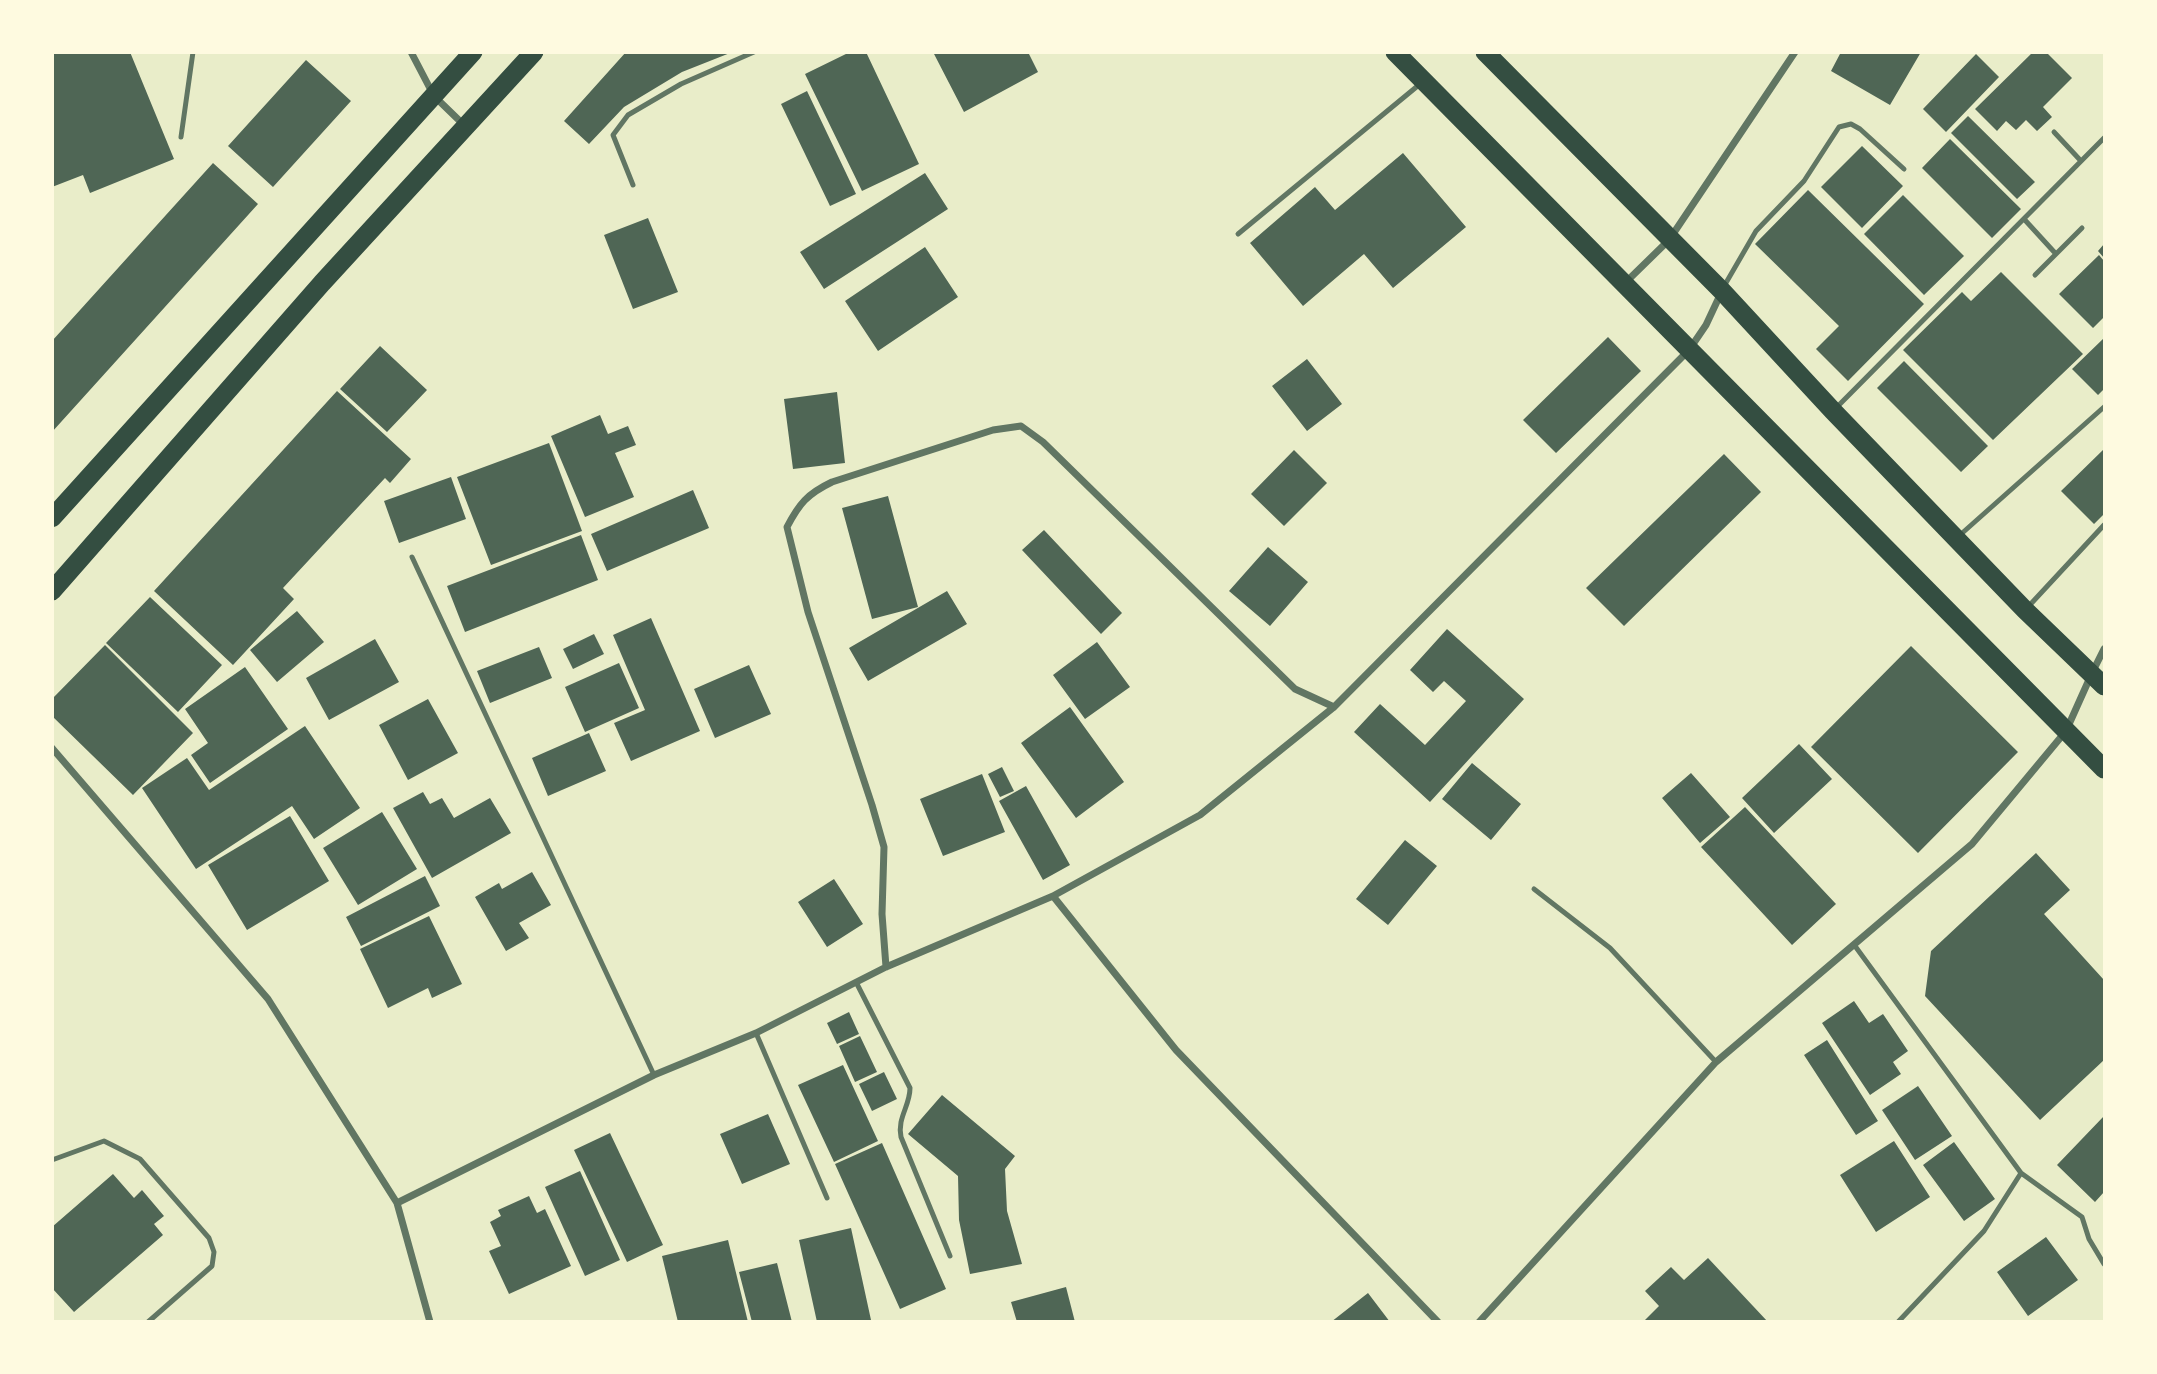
<!DOCTYPE html>
<style>
body{margin:0}
#map{position:relative;width:2157px;height:1374px;overflow:hidden;background:#e9edc9;font-family:Signika,sans-serif}
canvas{display:block}
.frame{position:absolute;inset:0;border:54px solid #fefae0;pointer-events:none}
</style>
<div id="map">
<canvas width="2157" height="1374"></canvas>
<div class="frame"></div>
</div>
<script>
const ctx = document.querySelector('canvas').getContext('2d');
ctx.lineJoin = 'round';
function paint(path, color) {
  ctx.fillStyle = color;
  ctx.fill(path, 'evenodd');
}
function stroke(path, color, width, dash) {
  ctx.strokeStyle = color;
  ctx.lineWidth = width;
  ctx.lineCap = dash ? 'butt' : 'round';
  ctx.setLineDash(dash || []);
  ctx.stroke(path);
}
const building = new Path2D(`
 M 52,52 L 130,52 L 174,159 L 90,193 L 83,175 L 52,187 Z
 M 626,52 L 730,52 L 730,53 L 682,72 L 624,107 L 589,144 L 564,121 Z
 M 850,52 L 866,52 L 919,164 L 862,191 L 805,74 Z
 M 933,52 L 1028,52 L 1038,72 L 964,112 Z
 M 1841,52 L 1921,52 L 1890,105 L 1831,71 Z
 M 2033,52 L 2046,52 L 2072,78 L 2043,107 L 2052,117 L 2037,131 L 2026,120 L 2016,130 L 2006,121 L 1997,131 L 1975,109 Z
 M 1976,54 L 1999,77 L 1946,132 L 1923,109 Z
 M 306,60 L 351,101 L 273,187 L 228,146 Z
 M 807,91 L 856,194 L 830,206 L 781,104 Z
 M 1968,116 L 2035,182 L 2017,199 L 1951,133 Z
 M 1950,139 L 2021,209 L 1992,238 L 1922,168 Z
 M 1862,146 L 1903,186 L 1862,228 L 1821,187 Z
 M 1403,153 L 1466,227 L 1393,288 L 1364,254 L 1303,306 L 1250,243 L 1315,187 L 1335,210 Z
 M 213,163 L 258,204 L 52,432 L 52,341 Z
 M 925,173 L 948,209 L 824,289 L 800,252 Z
 M 1808,190 L 1924,304 L 1848,381 L 1816,349 L 1839,326 L 1755,244 Z
 M 1903,195 L 1964,256 L 1924,295 L 1864,234 Z
 M 648,218 L 678,292 L 633,309 L 604,235 Z
 M 2104,244 L 2104,258 L 2098,251 Z
 M 925,247 L 958,297 L 878,351 L 845,301 Z
 M 2099,255 L 2104,261 L 2104,317 L 2093,328 L 2059,294 Z
 M 2001,272 L 2083,354 L 1993,440 L 1903,350 L 1962,292 L 1971,301 Z
 M 1608,337 L 1641,371 L 1556,453 L 1523,420 Z
 M 2104,338 L 2104,389 L 2098,395 L 2072,369 Z
 M 380,346 L 427,390 L 387,432 L 340,389 Z
 M 1307,359 L 1342,404 L 1307,431 L 1272,386 Z
 M 1904,361 L 1988,446 L 1961,472 L 1877,388 Z
 M 337,391 L 411,459 L 390,483 L 385,478 L 283,588 L 294,599 L 233,665 L 154,591 Z
 M 837,392 L 845,463 L 793,469 L 784,399 Z
 M 600,415 L 608,434 L 628,426 L 636,445 L 615,453 L 634,497 L 585,517 L 551,436 Z
 M 549,443 L 582,531 L 491,565 L 457,477 Z
 M 2104,449 L 2104,514 L 2094,524 L 2061,491 Z
 M 1294,450 L 1327,483 L 1284,526 L 1251,494 Z
 M 1724,454 L 1761,492 L 1624,626 L 1586,588 Z
 M 451,477 L 466,519 L 399,543 L 384,501 Z
 M 693,490 L 709,528 L 607,571 L 591,534 Z
 M 888,496 L 918,607 L 872,619 L 842,508 Z
 M 1044,530 L 1122,613 L 1101,634 L 1022,550 Z
 M 581,535 L 598,580 L 465,632 L 447,586 Z
 M 1268,547 L 1308,582 L 1270,626 L 1229,591 Z
 M 947,591 L 967,624 L 868,681 L 849,648 Z
 M 150,597 L 222,665 L 178,712 L 106,643 Z
 M 297,611 L 324,642 L 277,682 L 250,650 Z
 M 651,618 L 700,731 L 631,761 L 614,723 L 645,710 L 613,635 Z
 M 1447,629 L 1524,699 L 1430,802 L 1354,732 L 1380,704 L 1425,745 L 1466,701 L 1444,681 L 1433,692 L 1410,670 Z
 M 594,634 L 604,654 L 573,669 L 563,649 Z
 M 375,639 L 399,682 L 329,720 L 306,678 Z
 M 1097,642 L 1130,687 L 1085,719 L 1053,675 Z
 M 105,645 L 193,733 L 133,795 L 52,716 L 52,699 Z
 M 1911,646 L 2018,752 L 1918,853 L 1811,747 Z
 M 539,647 L 552,678 L 490,703 L 477,671 Z
 M 619,663 L 639,708 L 585,732 L 565,687 Z
 M 749,665 L 771,714 L 715,738 L 694,689 Z
 M 245,667 L 288,729 L 210,783 L 191,755 L 208,743 L 185,709 Z
 M 428,699 L 458,753 L 408,780 L 379,725 Z
 M 1070,707 L 1124,782 L 1076,818 L 1021,743 Z
 M 305,726 L 360,808 L 314,839 L 292,806 L 196,869 L 142,788 L 187,758 L 209,790 Z
 M 589,733 L 606,771 L 548,796 L 532,758 Z
 M 1799,744 L 1832,779 L 1774,833 L 1742,798 Z
 M 1472,763 L 1521,804 L 1491,840 L 1442,799 Z
 M 1002,767 L 1014,791 L 1000,797 L 988,774 Z
 M 1691,773 L 1730,817 L 1700,843 L 1662,798 Z
 M 982,774 L 1005,832 L 943,856 L 920,799 Z
 M 1026,786 L 1070,865 L 1043,880 L 999,801 Z
 M 423,792 L 430,804 L 442,798 L 454,818 L 490,798 L 511,833 L 432,878 L 393,808 Z
 M 1745,807 L 1836,904 L 1792,945 L 1701,847 Z
 M 382,812 L 417,869 L 358,905 L 323,848 Z
 M 290,816 L 329,881 L 247,930 L 208,865 Z
 M 1405,840 L 1437,866 L 1388,925 L 1356,899 Z
 M 2036,853 L 2070,890 L 2044,914 L 2104,980 L 2104,1060 L 2040,1120 L 1925,996 L 1931,951 Z
 M 532,872 L 551,905 L 519,923 L 529,938 L 506,951 L 475,897 L 499,883 L 502,889 Z
 M 425,876 L 440,906 L 361,946 L 346,917 Z
 M 834,879 L 863,924 L 827,947 L 798,902 Z
 M 429,916 L 462,984 L 432,998 L 428,988 L 388,1008 L 360,949 Z
 M 1854,1001 L 1869,1023 L 1883,1014 L 1908,1051 L 1893,1062 L 1901,1074 L 1870,1095 L 1822,1023 Z
 M 849,1012 L 859,1034 L 837,1044 L 827,1023 Z
 M 860,1036 L 877,1072 L 855,1082 L 839,1046 Z
 M 1827,1040 L 1878,1121 L 1856,1135 L 1804,1055 Z
 M 843,1065 L 878,1141 L 834,1162 L 798,1085 Z
 M 884,1072 L 897,1099 L 872,1111 L 859,1084 Z
 M 1918,1086 L 1952,1136 L 1915,1160 L 1882,1110 Z
 M 942,1095 L 1015,1156 L 1005,1169 L 1007,1211 L 1022,1264 L 970,1274 L 959,1220 L 958,1176 L 908,1134 Z
 M 768,1114 L 790,1164 L 742,1184 L 720,1134 Z
 M 2104,1116 L 2104,1192 L 2095,1202 L 2057,1165 Z
 M 610,1133 L 663,1245 L 627,1262 L 574,1150 Z
 M 1894,1141 L 1930,1197 L 1876,1232 L 1840,1175 Z
 M 1954,1142 L 1995,1199 L 1964,1221 L 1923,1165 Z
 M 882,1143 L 946,1289 L 900,1309 L 835,1164 Z
 M 580,1171 L 620,1260 L 585,1276 L 545,1187 Z
 M 113,1174 L 134,1198 L 142,1190 L 164,1216 L 154,1224 L 163,1235 L 74,1312 L 52,1288 L 52,1227 Z
 M 529,1196 L 537,1213 L 545,1209 L 571,1266 L 509,1294 L 489,1251 L 501,1246 L 490,1222 L 501,1216 L 498,1210 Z
 M 851,1228 L 871,1320 L 817,1322 L 799,1240 Z
 M 2046,1237 L 2078,1280 L 2028,1316 L 1997,1272 Z
 M 728,1240 L 748,1322 L 678,1322 L 662,1256 Z
 M 1708,1258 L 1768,1322 L 1643,1322 L 1659,1306 L 1645,1291 L 1671,1267 L 1684,1280 Z
 M 777,1263 L 792,1322 L 752,1322 L 739,1272 Z
 M 1066,1287 L 1075,1322 L 1017,1322 L 1011,1302 Z
 M 1368,1293 L 1390,1322 L 1331,1322 Z`);
const service = new Path2D(`
 M 2054,132 L 2081,161
 M 181,137 L 193,52
 M 633,185 L 613,135 L 628,115 L 681,84 L 754,52
 M 2024,219 L 2056,254
 M 1238,234 L 1420,84
 M 2035,275 L 2082,228
 M 1723,288 L 1756,231 L 1804,181 L 1839,127 L 1851,124 L 1860,129 L 1904,169
 M 1835,409 L 2104,138
 M 1960,535 L 2104,407
 M 412,557 L 654,1075
 M 2027,608 L 2104,525
 M 1534,889 L 1610,948 L 1716,1062
 M 1855,946 L 2021,1173 L 2082,1217 L 2089,1239 L 2104,1264
 M 856,982 L 910,1088 C 910,1106 897,1118 901,1137 L 950,1256
 M 756,1033 L 827,1198
 M 52,1160 L 104,1141 L 140,1159 L 209,1238 L 214,1252 L 212,1266 L 148,1322
 M 1898,1322 L 1984,1231 L 2021,1173`);
const minor = new Path2D(`
 M 411,52 L 434,96 L 465,126
 M 1626,282 L 1669,240 L 1795,52
 M 52,748 L 268,999 L 397,1203
 M 886,967 L 882,914 L 884,847 L 872,805 L 808,612 L 787,527 C 799,504 807,494 832,482 L 993,430 L 1021,426 L 1043,442 L 1295,689 L 1334,707
 M 430,1322 L 397,1203 L 654,1075 L 756,1033 L 886,967 L 1053,896
 M 1438,1322 L 1176,1050 L 1053,896 L 1200,815 L 1334,707 L 1689,350 L 1706,325 L 1721,293
 M 1479,1322 L 1716,1062 L 1972,844 L 2066,731 L 2092,673 L 2104,649`);
const trunk = new Path2D(`
 M 1395,52 L 2104,769
 M 1485,52 L 1722,291 L 1833,411 L 2025,610 L 2104,686
 M 52,518 L 473,52
 M 52,591 L 322,283 L 534,52`);
paint(building, '#4f6655');
stroke(service, '#617663', 5);
stroke(minor, '#617663', 7);
stroke(trunk, '#344e41', 19);
</script>
